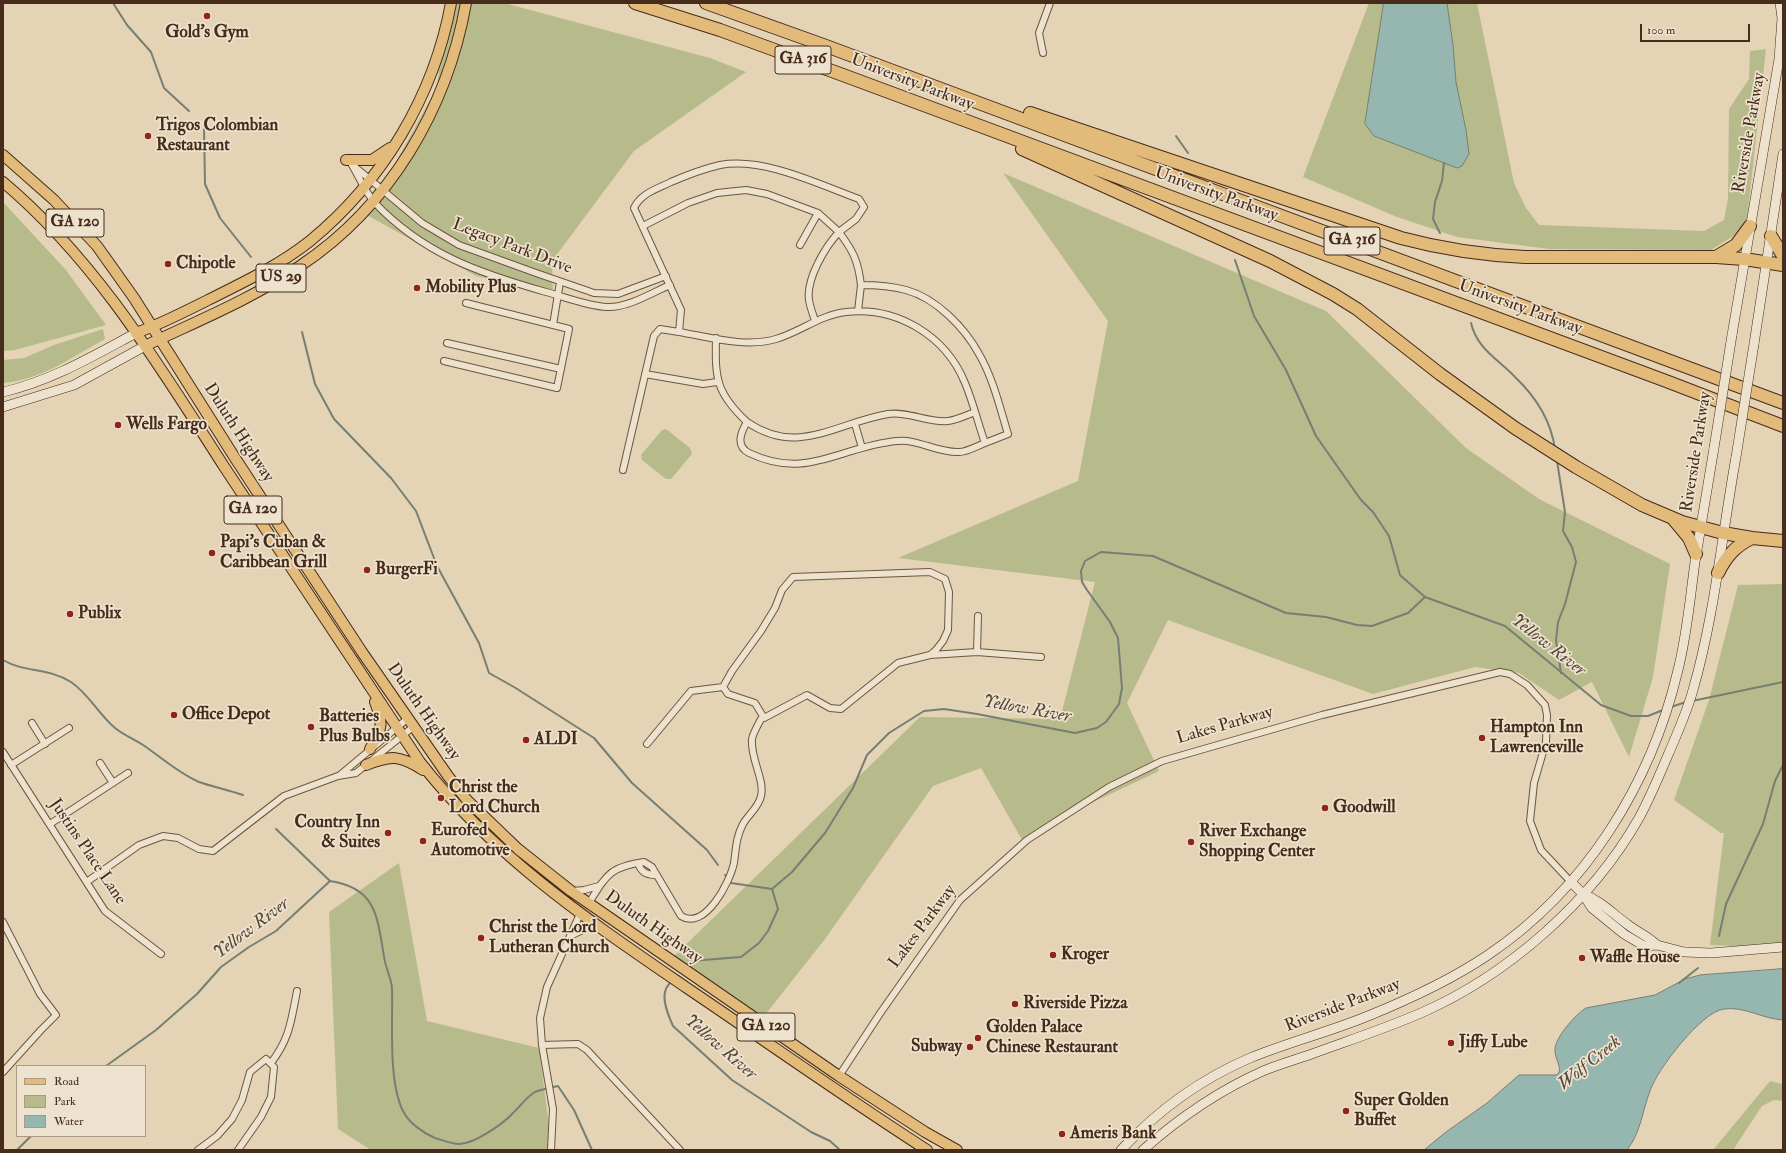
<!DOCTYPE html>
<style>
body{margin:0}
#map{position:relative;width:1786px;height:1153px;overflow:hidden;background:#e4d3b4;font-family:"IM FELL Double Pica",serif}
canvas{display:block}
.frame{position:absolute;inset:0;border:4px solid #472b1b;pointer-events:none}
.legend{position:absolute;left:16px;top:1065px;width:130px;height:72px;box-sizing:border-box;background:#ede2ce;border:1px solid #ab9986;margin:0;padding:5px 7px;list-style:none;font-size:12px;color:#472b1b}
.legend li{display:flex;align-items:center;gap:8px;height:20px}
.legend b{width:20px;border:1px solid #ab9986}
.scale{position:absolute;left:1640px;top:24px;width:110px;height:18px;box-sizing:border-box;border:2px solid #472b1b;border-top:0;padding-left:5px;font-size:12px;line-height:14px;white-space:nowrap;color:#472b1b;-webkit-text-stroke:3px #ede2ce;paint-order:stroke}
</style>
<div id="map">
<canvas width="1786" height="1153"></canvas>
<div class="frame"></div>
<ul class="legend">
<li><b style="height:5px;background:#e2ba7a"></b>Road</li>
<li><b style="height:11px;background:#b7bb8b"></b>Park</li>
<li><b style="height:11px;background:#95b7b0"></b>Water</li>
</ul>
<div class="scale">100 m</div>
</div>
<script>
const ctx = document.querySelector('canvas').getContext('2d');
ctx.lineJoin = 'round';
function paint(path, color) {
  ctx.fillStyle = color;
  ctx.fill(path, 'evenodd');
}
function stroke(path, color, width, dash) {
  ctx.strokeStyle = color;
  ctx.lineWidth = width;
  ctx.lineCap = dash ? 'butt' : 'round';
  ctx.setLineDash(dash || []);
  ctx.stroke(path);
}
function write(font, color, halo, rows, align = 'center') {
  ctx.font = font + ' "IM FELL Double Pica",serif';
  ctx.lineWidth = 3.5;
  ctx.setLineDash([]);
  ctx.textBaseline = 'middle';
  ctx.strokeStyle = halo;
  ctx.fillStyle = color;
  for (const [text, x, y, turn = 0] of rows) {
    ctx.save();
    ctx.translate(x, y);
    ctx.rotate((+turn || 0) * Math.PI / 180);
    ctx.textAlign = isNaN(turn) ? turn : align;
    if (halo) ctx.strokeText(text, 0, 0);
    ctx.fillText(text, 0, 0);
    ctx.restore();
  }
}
const green = new Path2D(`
 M 446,3 L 504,3 L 710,58 L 746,72 L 634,151 L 552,261 L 553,293 L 476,276 L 367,215 L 437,87 Z
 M 1369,3 L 1477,3 L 1514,183 L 1526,208 L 1539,225 L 1704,231 L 1724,220 L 1728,199 L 1729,109 L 1749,79 L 1750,51 L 1766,49 L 1746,228 L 1711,250 L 1549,249 L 1457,237 L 1397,217 L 1303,177 Z
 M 1003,173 L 1326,311 L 1466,448 L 1539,499 L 1670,564 L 1653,677 L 1629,757 L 1592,682 L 1559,700 L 1519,673 L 1475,667 L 1373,694 L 1168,620 L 1127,703 L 1159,771 L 1053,821 L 1025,845 L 981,768 L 933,786 L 825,939 L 757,1025 L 669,961 L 920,717 L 1060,719 L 1095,582 L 898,558 L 1078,481 L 1108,321 Z
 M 3,202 L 66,270 L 106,325 L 15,350 L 3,351 Z
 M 103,329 L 105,339 C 72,357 41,380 3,383 L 3,360 L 24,358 L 54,345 Z
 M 666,429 L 690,448 L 692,454 L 671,479 L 666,479 L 642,460 L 641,455 L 662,430 Z
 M 1783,584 L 1783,948 L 1710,945 L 1724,833 L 1721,833 L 1674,800 L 1709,700 L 1738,585 Z
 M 399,863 L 427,1021 L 539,1048 L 552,1150 L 371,1150 L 338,1129 L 329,912 Z
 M 1770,1081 L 1783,1084 L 1783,1101 L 1774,1100 L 1762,1106 L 1733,1150 L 1713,1150 Z`);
const water = new Path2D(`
 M 1384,3 L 1447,3 L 1453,45 L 1456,82 L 1466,130 L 1469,154 L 1462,166 L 1457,168 L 1374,136 L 1365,124 Z
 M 1783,969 L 1783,1020 C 1763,1019 1744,1006 1724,1009 C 1702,1011 1656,1071 1650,1091 C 1642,1112 1641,1132 1627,1150 L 1424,1150 L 1446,1132 L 1487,1103 L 1519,1075 L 1556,1075 L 1559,1073 C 1561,1066 1556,1060 1555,1052 C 1553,1039 1576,1014 1586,1008 L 1655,995 L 1685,979 L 1700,975 Z`);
const stream = new Path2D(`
 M 113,3 L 127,25 L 151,52 L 164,88 L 189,111
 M 204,128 L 205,184 L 220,218 L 251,257
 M 1176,136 L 1188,153
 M 1440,233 L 1433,219 L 1435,202 L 1442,181 L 1444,163
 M 1235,260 L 1254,316 L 1286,370 L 1316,436 L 1361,500 L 1373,512 L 1389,536 L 1400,575 L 1425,597 L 1505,626 L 1601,705 L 1631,716 L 1648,716 L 1663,710
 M 1471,323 C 1477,349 1498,359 1515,377 C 1535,396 1551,421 1555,449
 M 302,332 L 315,384 L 334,419 L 391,478 L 416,511 L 437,566 L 479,643 L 489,673 L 514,687 L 594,738 L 632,783 L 707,850 L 718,865
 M 1557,461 L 1565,512 L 1563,531 L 1572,547 L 1576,562 L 1565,604 L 1558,622 L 1556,640 L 1561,673
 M 3,660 C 25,673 47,667 71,682 C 89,694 99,715 115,728 C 125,736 136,740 146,747 C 163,759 180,774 199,782 C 213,787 229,790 243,795
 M 1692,701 L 1783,682
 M 1671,707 L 1686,702
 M 276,829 L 330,881
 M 725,875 L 731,883 L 772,889
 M 772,889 L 792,872 L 825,833 L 853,788 L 867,755 L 889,733 L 924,711 L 944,709 L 977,714 L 1075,733 L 1097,728 L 1106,722 L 1119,704 L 1122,688 L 1118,638 L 1110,622 L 1087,590 L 1082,582 L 1081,571 L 1085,561 L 1101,552 L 1153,556 L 1286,613 L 1326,617 L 1357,625 L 1372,626 L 1408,613 L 1425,597
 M 1719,936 L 1726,904 L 1763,824 L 1775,781 L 1783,765
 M 686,966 L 691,961 L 741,957 L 759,943 L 768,931 L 778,909 L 772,889
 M 672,981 C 670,983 667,986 666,989 C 661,999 669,1017 673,1026 L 732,1080 L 811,1132 L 830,1141 L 840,1150
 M 1679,983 L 1698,968
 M 106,1066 L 156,1030 L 197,994 L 221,967 L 249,947 L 276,931 L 330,881 C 377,888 377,917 384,956 C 385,967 391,977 392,988 C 393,1023 388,1081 403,1111 C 409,1123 423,1133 435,1138 C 442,1140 451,1144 459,1144 C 474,1144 503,1124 513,1113 C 520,1107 526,1097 535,1092 C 542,1089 551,1088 558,1086 L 574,1110 L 592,1150
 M 17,1150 L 31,1136`);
const street = new Path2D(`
 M 1043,53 L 1039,33 L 1050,3
 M 352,165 C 359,177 365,191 374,202 C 423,254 479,273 546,292 C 565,297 587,306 607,307 C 628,308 651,293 670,285
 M 355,167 L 422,223 L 459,245 L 536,273 L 594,293 L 618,294 L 666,276
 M 643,226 L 688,203 L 717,193 L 746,190 L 767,194 L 818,213 L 839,232 L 856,219 L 864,207 L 859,199 C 818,184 764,157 720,165 C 703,169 687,175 671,182 C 657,189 641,193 634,208 L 681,310 L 679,332 C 709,337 745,348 776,339 C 800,332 820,315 846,312 C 897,306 946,336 965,383 C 973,402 978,423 985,443 C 977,446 967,452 959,452 C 937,453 919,439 897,441 C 840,446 808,481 749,453 C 735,446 741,432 747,422 C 716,393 715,378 716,338
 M 800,245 L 818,213
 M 858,311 L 861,285 C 876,285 891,286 906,290 C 936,298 965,328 979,354 C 993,378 1000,408 1008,434 L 985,443
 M 815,321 C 813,314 810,307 809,300 C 806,279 825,247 839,232 C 853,251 858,260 861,285
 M 553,325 L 560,282
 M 447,343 L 561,369
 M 444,361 L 557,388 L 569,329 L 466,303
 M 645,374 L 703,384 L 717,382
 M 747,422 C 798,457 835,423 888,414 C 908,411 928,423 948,421 C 957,420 967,415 975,412
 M 855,424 L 862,448
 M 623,470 L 654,336 L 660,329 L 679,332
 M 930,572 L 945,579 L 949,592 L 948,630 L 943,641 L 936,650 L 930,655 L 898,663 L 841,709 L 830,708 L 807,695 L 764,718 L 755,703 L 728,694 L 723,687 L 732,671 L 761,631 L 775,608 L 782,590 L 793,577 Z
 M 977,652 L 978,616
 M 930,655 L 977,652 L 1041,657
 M 32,723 L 45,744
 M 647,744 L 691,691 L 723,687
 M 3,752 L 105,911 L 161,954
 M 100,763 L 113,783
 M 11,765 L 69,728
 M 340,775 L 407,719
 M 50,824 L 128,773
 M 638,863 C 641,872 646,875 656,875
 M 88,881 L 139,845 L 163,836 L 178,838 L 199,849 L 213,851 L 284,796 L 338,776 L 356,773 L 413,727
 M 572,891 L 584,890 L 599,886
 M 589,903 C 607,874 610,867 644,862 L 652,867 L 681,916 C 705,931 730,882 734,863 C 736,849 736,837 743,824 C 748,815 759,807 761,796 C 765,780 750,758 752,739 C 753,733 758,725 761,719 L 764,718
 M 3,922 L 40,994 L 56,1015 L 41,1030 L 3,1072
 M 570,936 L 585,929 L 601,928
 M 542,1045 L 578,1044 L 587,1050 L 680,1150
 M 271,1063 C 290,1038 291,1021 297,991
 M 839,1076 L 881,1012 L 960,900 L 1027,840 L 1109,787 L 1162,761 L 1322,715 L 1500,672 L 1510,674 L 1527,685 L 1545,705 L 1547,715 L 1546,742 L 1534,783 L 1530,821 L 1541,850 L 1571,882
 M 198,1150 L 217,1136 L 232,1119 L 242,1100 L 250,1072 L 266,1059 L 274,1067 L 271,1097 L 261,1117 L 238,1150
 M 551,1150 L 553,1109 L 542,1045 L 540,1018 L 547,987 L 580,914`);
const secondary = new Path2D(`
 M 1732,335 L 1779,59 L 1782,18 L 1780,3
 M 1754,344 L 1783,154
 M 3,392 C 51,381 93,356 136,333
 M 3,407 L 74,385 L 145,346
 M 1571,882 L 1583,894 L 1592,908 L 1624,934 L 1644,946 L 1657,945 L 1684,952 L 1711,953 L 1783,947
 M 1583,894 C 1601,901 1612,913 1627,924 C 1637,932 1648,936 1657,945
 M 1121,1150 C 1157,1111 1201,1079 1250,1058 C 1289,1042 1329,1032 1368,1016 C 1410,999 1451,980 1488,955 C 1586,889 1651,784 1678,670 C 1687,635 1690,598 1695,562 C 1701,524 1708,486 1714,448
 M 1143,1150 C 1179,1118 1218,1091 1263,1071 C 1277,1065 1294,1060 1309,1055 C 1347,1041 1384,1029 1421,1013 C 1508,975 1592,901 1639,818 C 1650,798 1659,776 1668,755 C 1677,734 1687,712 1693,690 C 1715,614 1722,534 1736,457`);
const primary = new Path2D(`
 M 3,155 L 54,200 L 97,246 L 134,298 L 235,458 L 362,652 L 448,776 L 467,800 L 518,849 L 571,891 L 839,1076 L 925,1132 L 957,1150
 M 346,160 L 372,160 L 390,148
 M 3,182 C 96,260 160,367 225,468 C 290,566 355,664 420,762 C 495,858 588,920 687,988 C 767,1042 846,1098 927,1150
 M 136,333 C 161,324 184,312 208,300 C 242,283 280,265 310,241 C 383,181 434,96 451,3
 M 145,346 C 197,321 252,299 300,266 C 390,206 447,109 466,3
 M 370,749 C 382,727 384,726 375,702
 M 366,765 C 391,755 400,755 423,770`);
const highway = new Path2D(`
 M 635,3 L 720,30 L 843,75 L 1666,381 L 1783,426
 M 706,3 L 826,46 L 1783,403
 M 1030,113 L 1401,238 C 1442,249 1482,255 1525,257 L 1716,257 L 1744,259 L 1783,265
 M 1022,149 L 1270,261 L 1333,294 L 1357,309 L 1440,374 L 1515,428 L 1576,467 L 1642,505 L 1682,522 L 1723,533 L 1752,538 L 1783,541
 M 1771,236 L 1783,256
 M 1716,257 L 1736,245 L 1750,226
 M 1674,520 L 1689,538 L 1696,554
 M 1718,573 C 1726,557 1735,546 1752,538`);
const secondaryBridge = new Path2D(`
 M 1714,448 L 1732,335
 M 1736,457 L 1754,344`);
const markers = [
 [207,16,4,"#8f2418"],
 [148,136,4,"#8f2418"],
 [168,264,4,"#8f2418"],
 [417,288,4,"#8f2418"],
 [118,425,4,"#8f2418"],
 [212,553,4,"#8f2418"],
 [367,570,4,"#8f2418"],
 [70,614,4,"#8f2418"],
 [174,715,4,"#8f2418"],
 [311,727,4,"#8f2418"],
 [1482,738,4,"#8f2418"],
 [526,740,4,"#8f2418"],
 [441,798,4,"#8f2418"],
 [1325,808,4,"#8f2418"],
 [388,833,4,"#8f2418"],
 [423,841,4,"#8f2418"],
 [1191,842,4,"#8f2418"],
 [481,938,4,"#8f2418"],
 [1053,955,4,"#8f2418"],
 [1582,958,4,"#8f2418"],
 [1015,1004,4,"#8f2418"],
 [978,1038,4,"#8f2418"],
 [1451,1043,4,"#8f2418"],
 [970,1047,4,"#8f2418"],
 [1346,1111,4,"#8f2418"],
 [1062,1134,4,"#8f2418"]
];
const shields = [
 [803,60,56],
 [75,223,58],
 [1352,241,56],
 [281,278,50],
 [253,510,58],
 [766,1027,58]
];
const shieldNames = [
 ["GA 316",803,60],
 ["GA 120",75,223],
 ["GA 316",1352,241],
 ["US 29",281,278],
 ["GA 120",253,510],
 ["GA 120",766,1027]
];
const poiNames = [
 ["Gold's Gym",207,33,"center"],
 ["Trigos Colombian",156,126],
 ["Restaurant",156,146],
 ["Chipotle",176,264],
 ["Mobility Plus",425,288],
 ["Wells Fargo",126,425],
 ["Papi's Cuban &",220,543],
 ["Caribbean Grill",220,563],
 ["BurgerFi",375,570],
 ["Publix",78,614],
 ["Office Depot",182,715],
 ["Batteries",319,717],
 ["Plus Bulbs",319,737],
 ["Hampton Inn",1490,728],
 ["Lawrenceville",1490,748],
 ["ALDI",534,740],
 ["Christ the",449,788],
 ["Lord Church",449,808],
 ["Goodwill",1333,808],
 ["Country Inn",380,823,"right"],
 ["& Suites",380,843,"right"],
 ["Eurofed",431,831],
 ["Automotive",431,851],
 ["River Exchange",1199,832],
 ["Shopping Center",1199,852],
 ["Christ the Lord",489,928],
 ["Lutheran Church",489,948],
 ["Kroger",1061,955],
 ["Waffle House",1590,958],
 ["Riverside Pizza",1023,1004],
 ["Golden Palace",986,1028],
 ["Chinese Restaurant",986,1048],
 ["Jiffy Lube",1459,1043],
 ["Subway",962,1047,"right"],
 ["Super Golden",1354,1101],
 ["Buffet",1354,1121],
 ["Ameris Bank",1070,1134]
];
const streetNames = [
 ["University Parkway",912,83,21],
 ["Riverside Parkway",1750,133,-80],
 ["University Parkway",1216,195,20],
 ["Legacy Park Drive",512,247,21],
 ["University Parkway",1520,308,20],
 ["Duluth Highway",238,433,57],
 ["Riverside Parkway",1697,452,-81],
 ["Duluth Highway",423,712,55],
 ["Lakes Parkway",1225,726,-16],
 ["Justins Place Lane",87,852,56],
 ["Lakes Parkway",923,927,-53],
 ["Duluth Highway",653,928,35],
 ["Riverside Parkway",1343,1006,-21]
];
const waterNames = [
 ["Yellow River",1548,646,38],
 ["Yellow River",1027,710,10],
 ["Yellow River",252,929,-37],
 ["Yellow River",720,1048,41],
 ["Wolf Creek",1590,1064,-39]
];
paint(green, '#b7bb8b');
paint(water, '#95b7b0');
stroke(water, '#767f74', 1);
stroke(stream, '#767f74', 2);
stroke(street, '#6e5541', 8);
stroke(secondary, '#472b1b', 10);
stroke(primary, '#472b1b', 12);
stroke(highway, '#472b1b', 14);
stroke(street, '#ede2ce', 6);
stroke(secondary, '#ede2ce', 9);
stroke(primary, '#e2ba7a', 10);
stroke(highway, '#e2ba7a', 12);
stroke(secondaryBridge, '#472b1b', 10, []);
stroke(secondaryBridge, '#ede2ce', 9);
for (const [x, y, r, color] of markers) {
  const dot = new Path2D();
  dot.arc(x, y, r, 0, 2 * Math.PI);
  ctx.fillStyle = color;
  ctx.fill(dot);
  stroke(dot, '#ede2ce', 1.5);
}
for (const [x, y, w] of shields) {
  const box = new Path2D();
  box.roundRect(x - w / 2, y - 14, w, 28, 3);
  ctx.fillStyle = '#ede2ce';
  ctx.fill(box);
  stroke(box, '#472b1b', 1);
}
write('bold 16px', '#472b1b', null, shieldNames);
write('bold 17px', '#472b1b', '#ede2ce', poiNames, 'left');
write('17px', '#472b1b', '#ede2ce', streetNames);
write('italic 18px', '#574739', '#ede2ce', waterNames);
</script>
